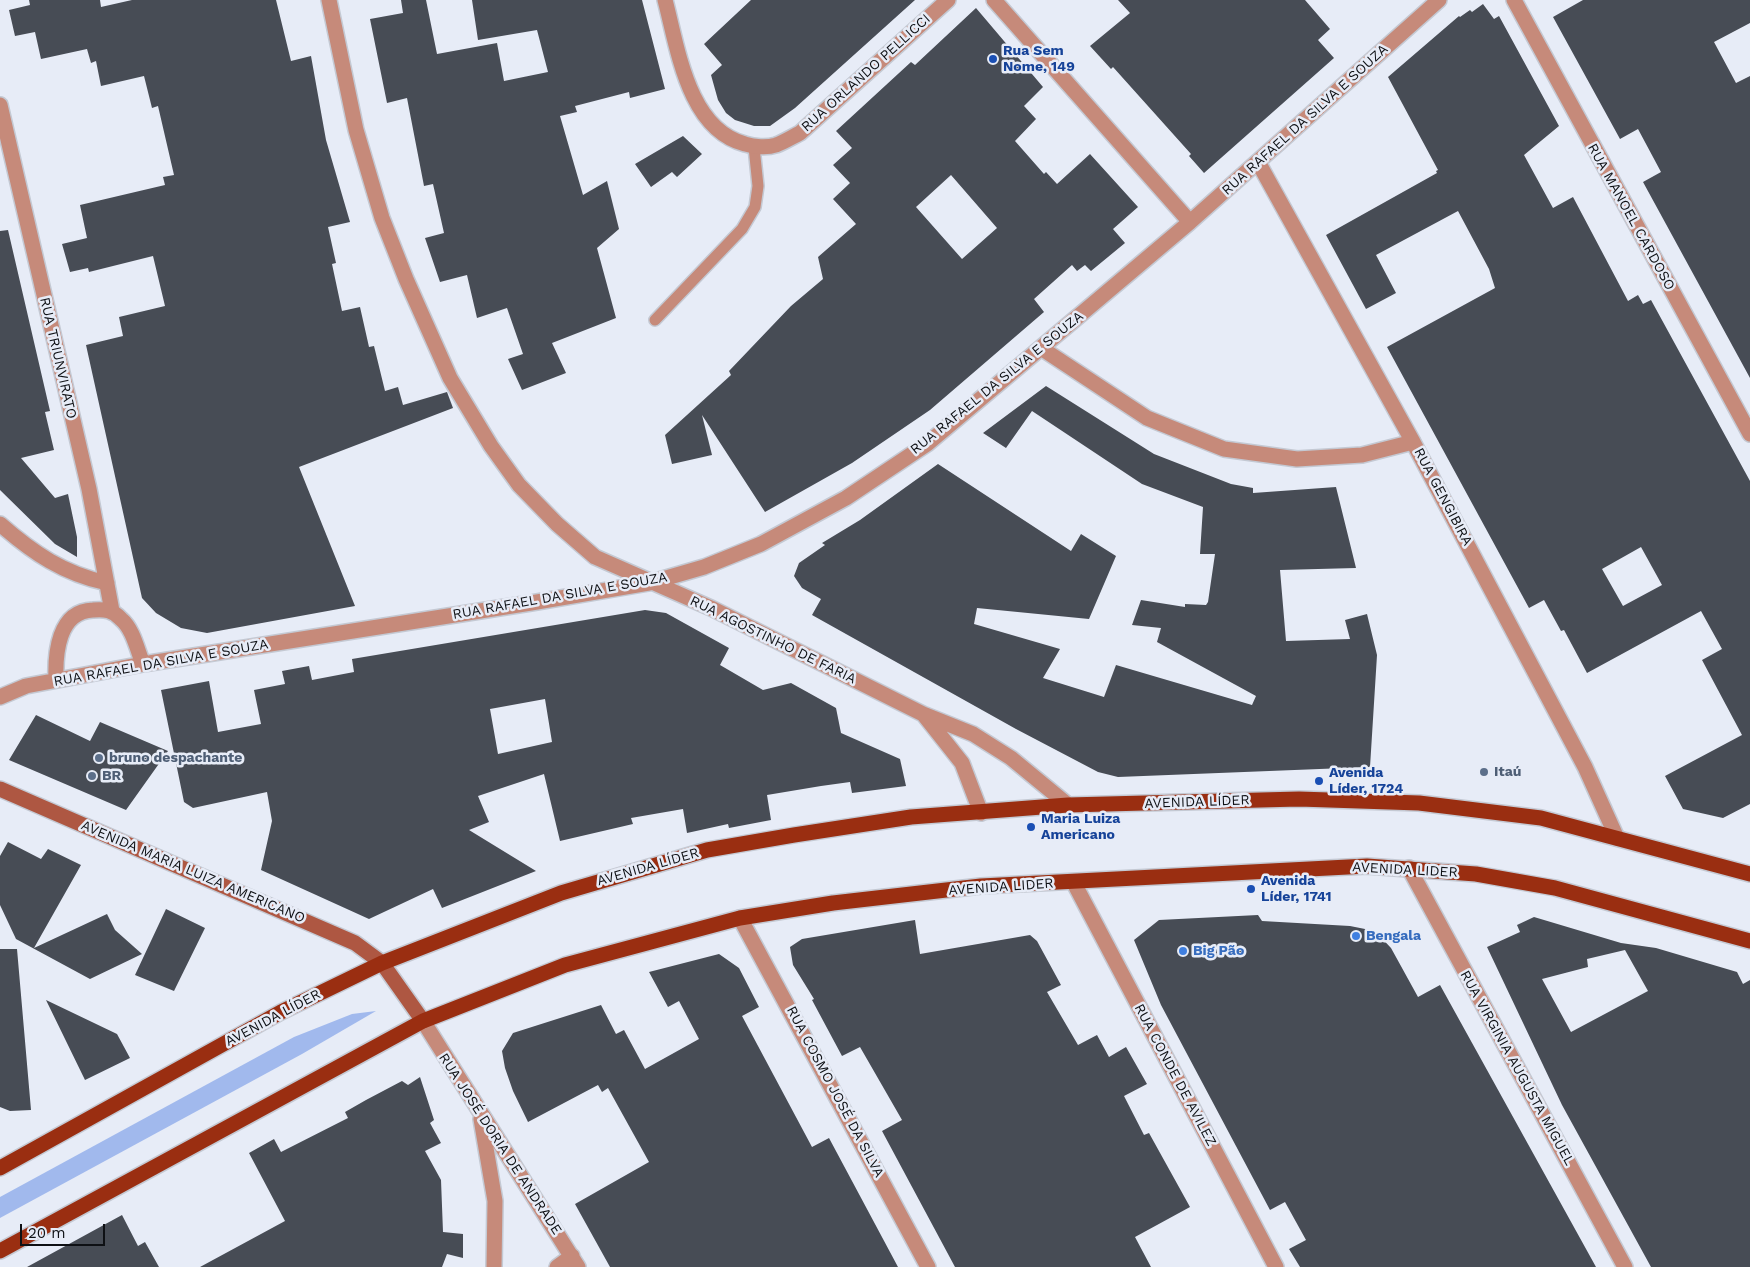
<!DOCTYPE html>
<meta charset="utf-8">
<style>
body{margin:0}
#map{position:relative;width:1750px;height:1267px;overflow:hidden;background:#e7ecf7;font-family:"Work Sans",sans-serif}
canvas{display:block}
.scale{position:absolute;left:20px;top:1224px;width:85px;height:22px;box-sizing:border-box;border:2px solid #0e1014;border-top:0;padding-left:6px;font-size:15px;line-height:18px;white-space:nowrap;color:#0e1014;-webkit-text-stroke:4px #e7ecf7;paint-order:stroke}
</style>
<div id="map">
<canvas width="1750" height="1267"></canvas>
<div class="scale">20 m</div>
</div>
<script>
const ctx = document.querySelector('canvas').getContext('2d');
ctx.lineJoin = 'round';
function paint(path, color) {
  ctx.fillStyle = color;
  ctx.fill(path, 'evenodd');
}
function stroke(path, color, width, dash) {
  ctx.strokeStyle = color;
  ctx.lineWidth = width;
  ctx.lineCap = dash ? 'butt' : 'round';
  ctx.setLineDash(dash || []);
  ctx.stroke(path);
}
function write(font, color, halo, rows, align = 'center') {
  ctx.font = font + ' "Work Sans",sans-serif';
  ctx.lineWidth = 5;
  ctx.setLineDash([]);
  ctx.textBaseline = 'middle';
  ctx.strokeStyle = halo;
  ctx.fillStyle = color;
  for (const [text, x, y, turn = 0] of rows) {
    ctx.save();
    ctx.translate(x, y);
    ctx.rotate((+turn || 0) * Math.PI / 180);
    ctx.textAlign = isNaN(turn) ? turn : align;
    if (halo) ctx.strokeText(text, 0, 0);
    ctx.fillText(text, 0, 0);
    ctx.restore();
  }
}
const green = new Path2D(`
 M 376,1011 L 302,1054 L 0,1218 L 0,1197 L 294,1037 L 352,1014 Z`);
const building = new Path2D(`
 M 29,0 L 100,0 L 101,7 L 132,0 L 276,0 L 291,61 L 311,56 L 326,140 L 350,222 L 328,227 L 336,263 L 332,264 L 342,311 L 360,307 L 369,347 L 374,346 L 385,391 L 398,387 L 403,405 L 447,392 L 453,408 L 299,467 L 355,606 L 207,633 L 181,628 L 156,613 L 142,598 L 86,345 L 123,336 L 119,317 L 165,306 L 153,256 L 89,272 L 88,268 L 70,272 L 62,244 L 87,238 L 80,205 L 165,185 L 163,177 L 174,175 L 158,106 L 152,108 L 144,76 L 101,86 L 96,61 L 91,63 L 87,49 L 41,59 L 35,32 L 15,36 L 9,10 L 30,5 Z
 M 401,0 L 426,0 L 437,54 L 497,43 L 504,81 L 548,72 L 537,30 L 478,40 L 472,0 L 642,0 L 665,89 L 630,98 L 629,92 L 575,106 L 577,112 L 560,116 L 583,195 L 607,181 L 619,229 L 597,248 L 616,318 L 552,343 L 566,373 L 522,390 L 508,359 L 523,354 L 507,308 L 477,318 L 467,275 L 440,282 L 425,238 L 444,233 L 433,184 L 424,186 L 407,98 L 387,103 L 370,19 L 403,13 Z
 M 751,0 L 915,0 L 795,108 L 770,126 L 754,126 L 735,120 L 726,113 L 718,100 L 711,75 L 722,65 L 704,44 Z
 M 1118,0 L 1305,0 L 1330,29 L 1318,40 L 1334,58 L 1204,173 L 1189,156 L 1191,154 L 1113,67 L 1111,69 L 1090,46 L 1130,13 Z
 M 1583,0 L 1750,0 L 1750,23 L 1714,42 L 1736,83 L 1750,76 L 1750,378 L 1643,182 L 1661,172 L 1638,129 L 1620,139 L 1553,17 Z
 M 1483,4 L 1494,19 L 1499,16 L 1559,126 L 1524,155 L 1553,208 L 1573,197 L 1628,301 L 1638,295 L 1643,304 L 1651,300 L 1750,481 L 1750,804 L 1723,818 L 1683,809 L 1665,776 L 1742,735 L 1702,660 L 1722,649 L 1701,611 L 1587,673 L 1564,630 L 1561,631 L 1544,600 L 1529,608 L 1387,347 L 1495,288 L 1489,269 L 1458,211 L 1376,255 L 1396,293 L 1366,309 L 1326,235 L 1437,173 L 1436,171 L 1438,170 L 1388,77 L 1459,16 L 1460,17 L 1470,10 L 1472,12 ZM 1641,547 L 1662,585 L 1623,606 L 1602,569 Z
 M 976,8 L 1043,87 L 1024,106 L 1036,119 L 1015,141 L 1044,174 L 1046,172 L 1057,184 L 1090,154 L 1138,207 L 1113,229 L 1125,243 L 1091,271 L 1085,265 L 1077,271 L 1072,265 L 1034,299 L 1044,312 L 930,410 L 852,463 L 765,512 L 702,415 L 712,455 L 672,464 L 665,435 L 731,375 L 729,371 L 791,306 L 823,279 L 818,257 L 856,224 L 833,199 L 850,183 L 833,165 L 852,148 L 836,131 L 911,62 L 915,65 ZM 951,175 L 997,228 L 962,259 L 916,207 Z
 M 683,136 L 702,154 L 677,177 L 672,172 L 651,187 L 635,164 Z
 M 8,230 L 50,411 L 45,412 L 54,450 L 21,458 L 55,498 L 68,494 L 77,537 L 77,557 L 55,544 L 0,490 L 0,231 Z
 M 1046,386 L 1154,454 L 1231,484 L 1253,488 L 1253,493 L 1336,487 L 1356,568 L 1280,570 L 1286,641 L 1350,639 L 1345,620 L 1367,614 L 1377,655 L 1370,767 L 1118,777 L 1098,772 L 1016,729 L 812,615 L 821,599 L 802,588 L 794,576 L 799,563 L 825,545 L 822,543 L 860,520 L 938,464 L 1071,551 L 1081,534 L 1116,556 L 1089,619 L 977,608 L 974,624 L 1060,649 L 1043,678 L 1104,697 L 1116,665 L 1252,705 L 1256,696 L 1157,642 L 1161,628 L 1132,625 L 1141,600 L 1185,607 L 1185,604 L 1206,605 L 1208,602 L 1215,554 L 1200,554 L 1203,507 L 1142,484 L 1032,411 L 1006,448 L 983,433 Z
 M 645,610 L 666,613 L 729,648 L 720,665 L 763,690 L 791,683 L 836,708 L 841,733 L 900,759 L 906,786 L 852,793 L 850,782 L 821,786 L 767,795 L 771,820 L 729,828 L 728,824 L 687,833 L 683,809 L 631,818 L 633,824 L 560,841 L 544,774 L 478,796 L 489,822 L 469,830 L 536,871 L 442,908 L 433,889 L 369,919 L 261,870 L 272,821 L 267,792 L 193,808 L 184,802 L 161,690 L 209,681 L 218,732 L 261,724 L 254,690 L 285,684 L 282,671 L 309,666 L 312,680 L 354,672 L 352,659 ZM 545,699 L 552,742 L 498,754 L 490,709 Z
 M 36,715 L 90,741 L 100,722 L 168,751 L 126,810 L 9,760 Z
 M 8,842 L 41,859 L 48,849 L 81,865 L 34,948 L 107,914 L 115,930 L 142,954 L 90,979 L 16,939 L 0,905 L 0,856 Z
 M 166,909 L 205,928 L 174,991 L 135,975 Z
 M 1258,915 L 1262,921 L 1350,926 L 1375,931 L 1391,948 L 1418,997 L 1440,985 L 1596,1267 L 1300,1267 L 1289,1249 L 1306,1240 L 1285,1202 L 1270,1210 L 1161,1005 L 1134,940 L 1159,920 Z
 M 1534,917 L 1621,943 L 1656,948 L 1737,972 L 1743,984 L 1750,980 L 1750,1267 L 1651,1267 L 1562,1105 L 1487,947 L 1520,932 L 1517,925 ZM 1625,950 L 1648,991 L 1571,1032 L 1542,979 L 1588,967 L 1587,959 Z
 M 915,920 L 920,954 L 1030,935 L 1037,941 L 1061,985 L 1047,992 L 1078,1045 L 1097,1035 L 1109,1057 L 1126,1047 L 1147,1084 L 1124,1096 L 1144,1135 L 1149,1133 L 1190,1207 L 1135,1237 L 1151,1267 L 955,1267 L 882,1131 L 902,1120 L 860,1047 L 842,1056 L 812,1000 L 814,999 L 793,965 L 790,947 L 802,939 Z
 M 0,949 L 17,949 L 31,1110 L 10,1111 L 0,1107 Z
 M 719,954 L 739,968 L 759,1007 L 742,1016 L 812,1147 L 829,1138 L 898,1267 L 610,1267 L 575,1204 L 649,1162 L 608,1088 L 602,1092 L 598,1085 L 528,1122 L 513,1091 L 505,1068 L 502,1051 L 513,1033 L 601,1005 L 616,1034 L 624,1030 L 645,1069 L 699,1039 L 679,1001 L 668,1007 L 649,972 Z
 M 46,1000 L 117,1034 L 130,1058 L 85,1080 Z
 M 420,1077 L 434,1120 L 430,1123 L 441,1143 L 425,1151 L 441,1180 L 443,1232 L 463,1234 L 463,1258 L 447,1254 L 442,1267 L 200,1267 L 285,1221 L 249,1153 L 274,1139 L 281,1152 L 348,1118 L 345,1112 L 366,1100 L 402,1081 L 408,1085 Z
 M 122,1215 L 138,1246 L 145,1242 L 159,1267 L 27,1267 Z`);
const lane = new Path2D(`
 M 655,320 L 742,229 L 755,207 L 758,186 L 754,147`);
const street = new Path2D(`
 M 329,0 L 356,130 L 382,218 L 406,279 L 450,378 L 491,446 L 519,485 L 557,524 L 595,557 L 711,608 L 923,714 L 973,734 L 1011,758 L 1068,805
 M 665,0 C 678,49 688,129 745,144 C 754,147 767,148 776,145 C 784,142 792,137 800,133 L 948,0
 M 994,0 L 1190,222
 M 1514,0 L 1750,434
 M 0,105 L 89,489 L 112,611
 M 1258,162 L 1413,442 L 1585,767 L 1617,838
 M 1041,348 L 1147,418 L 1224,449 L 1297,459 L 1362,455 L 1413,442
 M 0,524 C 33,553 64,574 107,583
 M 56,680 C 55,654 58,611 93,610 C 105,609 113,610 121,619 C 133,629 137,649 143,664
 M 0,697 L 26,686 L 143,664 L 531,603 L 649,583 L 704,567 L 761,544 L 846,498 L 927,444 L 1190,222 L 1439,0
 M 924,715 L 962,763 L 981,813
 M 1409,868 L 1625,1267
 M 1074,883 L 1276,1267
 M 740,918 L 928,1267
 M 423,1021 L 578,1267
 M 481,1119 L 495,1201 L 494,1267
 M 557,1267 L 572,1256`);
const secondary = new Path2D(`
 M 0,789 L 355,943 L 382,963 L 423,1021`);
const primary = new Path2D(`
 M 0,1168 L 281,1012 L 382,963 L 561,893 L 707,850 L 794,835 L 911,817 L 1068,805 L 1299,799 L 1419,803 L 1541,818 L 1750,874
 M 0,1251 L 423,1021 L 565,965 L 740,918 L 833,903 L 981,886 L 1367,866 L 1476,874 L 1555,888 L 1750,941`);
const markers = [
 [993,59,5,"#1a4fb4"],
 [99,758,5,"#5c6f8a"],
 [1484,772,5,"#5c6f8a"],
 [92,776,5,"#5c6f8a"],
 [1319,781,5,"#1a4fb4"],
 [1031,827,5,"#1a4fb4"],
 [1251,889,5,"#1a4fb4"],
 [1356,936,5,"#3f7fe0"],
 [1183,951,5,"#3f7fe0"]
];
const transitNames = [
 ["Rua Sem",1003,51],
 ["Nome, 149",1003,67],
 ["Avenida",1329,773],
 ["Líder, 1724",1329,789],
 ["Maria Luiza",1041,819],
 ["Americano",1041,835],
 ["Avenida",1261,881],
 ["Líder, 1741",1261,897]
];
const streetNames = [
 ["RUA ORLANDO PELLICCI",866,73,-42],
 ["RUA RAFAEL DA SILVA E SOUZA",1305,120,-42],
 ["RUA MANOEL CARDOSO",1631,217,61],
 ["RUA TRIUNVIRATO",58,358,77],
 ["RUA RAFAEL DA SILVA E SOUZA",997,383,-39],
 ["RUA GENGIBIRA",1443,497,62],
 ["RUA RAFAEL DA SILVA E SOUZA",560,596,-10],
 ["RUA AGOSTINHO DE FARIA",773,640,26],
 ["RUA RAFAEL DA SILVA E SOUZA",161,663,-10],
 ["AVENIDA LÍDER",1197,802,-2],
 ["AVENIDA LÍDER",648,867,-16],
 ["AVENIDA LIDER",1405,870,3],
 ["AVENIDA MARIA LUIZA AMERICANO",193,872,23],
 ["AVENIDA LIDER",1001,887,-4],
 ["AVENIDA LÍDER",273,1018,-28],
 ["RUA VIRGINIA AUGUSTA MIGUEL",1517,1068,61],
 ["RUA CONDE DE AVILEZ",1175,1075,62],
 ["RUA COSMO JOSÉ DA SILVA",835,1092,62],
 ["RUA JOSÉ DORIA DE ANDRADE",500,1144,57]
];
const serviceNames = [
 ["bruno despachante",109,758],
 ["Itaú",1494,772],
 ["BR",102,776]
];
const shopNames = [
 ["Bengala",1366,936],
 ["Big Pão",1193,951]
];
paint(green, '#a1b9ed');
paint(building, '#474c55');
stroke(lane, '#c4c9d3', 14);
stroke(street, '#c4c9d3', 18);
stroke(secondary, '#c4c9d3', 18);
stroke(primary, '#c4c9d3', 18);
stroke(lane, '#c68a7a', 11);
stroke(street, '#c68a7a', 15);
stroke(secondary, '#ae5742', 15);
stroke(primary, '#9a2e11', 15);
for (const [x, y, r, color] of markers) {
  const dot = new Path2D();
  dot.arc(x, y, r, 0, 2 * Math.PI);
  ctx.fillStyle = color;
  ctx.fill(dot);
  stroke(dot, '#e7ecf7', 2);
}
write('bold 14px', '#164399', '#e7ecf7', transitNames, 'left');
write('14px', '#0e1014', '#e7ecf7', streetNames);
write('bold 14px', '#4e5e75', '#e7ecf7', serviceNames, 'left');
write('bold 14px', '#366cbe', '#e7ecf7', shopNames, 'left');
</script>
